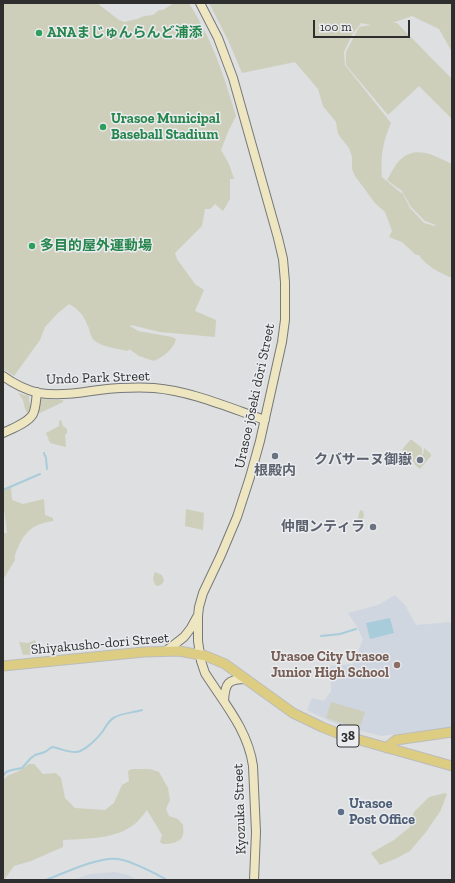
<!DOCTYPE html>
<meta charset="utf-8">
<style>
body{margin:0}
#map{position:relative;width:455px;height:883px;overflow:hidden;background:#dddfe1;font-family:"Zilla Slab",serif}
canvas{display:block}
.frame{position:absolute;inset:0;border:4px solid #2e2e2f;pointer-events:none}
.scale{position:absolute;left:313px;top:20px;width:97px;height:18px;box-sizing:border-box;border:2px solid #2e2e2f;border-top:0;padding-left:5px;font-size:12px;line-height:14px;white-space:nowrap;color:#2e2e2f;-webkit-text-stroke:3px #eaecef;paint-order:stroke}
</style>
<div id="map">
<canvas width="455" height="883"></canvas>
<div class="frame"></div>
<div class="scale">100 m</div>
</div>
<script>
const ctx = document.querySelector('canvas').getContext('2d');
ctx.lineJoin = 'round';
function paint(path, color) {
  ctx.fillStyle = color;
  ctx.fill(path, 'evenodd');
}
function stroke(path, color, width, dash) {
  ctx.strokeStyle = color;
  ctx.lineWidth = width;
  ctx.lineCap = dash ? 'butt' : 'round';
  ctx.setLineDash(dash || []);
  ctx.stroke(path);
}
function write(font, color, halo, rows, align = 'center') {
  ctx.font = font + ' "Zilla Slab","Noto Sans JP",serif';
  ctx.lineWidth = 3;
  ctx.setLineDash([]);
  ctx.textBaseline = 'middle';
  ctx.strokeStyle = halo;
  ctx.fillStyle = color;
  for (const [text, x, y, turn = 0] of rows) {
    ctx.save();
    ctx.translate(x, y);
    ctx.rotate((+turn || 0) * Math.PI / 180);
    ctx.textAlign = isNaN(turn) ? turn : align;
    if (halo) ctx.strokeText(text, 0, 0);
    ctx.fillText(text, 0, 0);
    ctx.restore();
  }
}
const built = new Path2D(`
 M 395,595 L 405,605 L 416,625 L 452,622 L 452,727 L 447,728 L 435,729 L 382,736 L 345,727 L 325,719 L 307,710 L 312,698 L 324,701 L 331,691 L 330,666 L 353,664 L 363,639 L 357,627 L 348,613 L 378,605 Z
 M 115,872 L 128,875 L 137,880 L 73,880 L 90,874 Z`);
const green = new Path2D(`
 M 3,3 L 97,3 L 119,20 L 124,22 L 137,19 L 144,16 L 153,15 L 159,10 L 163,10 L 174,3 L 189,3 L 190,5 C 213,41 224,76 236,116 L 228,132 L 221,150 L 229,164 L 234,179 L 230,179 L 230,199 L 223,211 L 215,204 L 210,209 L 205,209 L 202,226 L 175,253 L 177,259 L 195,284 L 204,290 L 195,311 L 216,320 L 215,337 L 160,332 L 131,325 L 130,326 L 138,331 L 172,337 L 176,339 C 174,349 163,357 154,361 L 139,356 L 129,349 L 128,351 C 119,349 102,347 95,341 C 90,338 90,329 87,324 C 83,314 78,309 69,304 L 58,313 L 45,327 L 40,340 L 14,376 L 3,369 Z
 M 209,3 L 452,3 L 452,52 L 439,29 L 412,16 L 392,23 L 397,23 L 452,79 L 452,119 L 419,86 L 388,115 L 346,65 L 346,52 L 359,27 L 371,25 L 361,23 L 352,35 L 344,52 L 345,65 L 391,123 C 383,141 380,157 382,177 L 401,193 L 402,192 L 410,208 L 424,223 L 435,226 L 438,223 L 436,225 L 425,221 L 411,207 L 402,191 L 387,180 C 391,174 394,166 399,161 C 416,144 434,156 452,164 L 452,278 C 440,273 426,266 419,255 L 416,255 L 402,242 L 389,237 L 392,231 L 385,212 L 375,203 L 355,176 L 352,169 L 352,157 L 349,148 L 341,138 L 338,134 L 336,122 L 323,106 L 318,89 L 295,62 L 242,73 L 228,40 Z
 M 18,393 L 29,396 L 29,401 L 31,406 L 30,411 L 28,414 L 25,409 L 23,400 Z
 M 42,399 L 63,400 L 63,402 L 40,413 L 37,411 L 40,401 Z
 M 61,420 L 63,426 L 67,429 L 67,433 L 65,435 L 66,447 L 50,443 L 46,433 L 59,426 L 59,421 Z
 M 410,440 L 412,440 L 422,448 L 422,454 L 417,456 L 414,463 L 402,450 Z
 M 424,448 L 431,454 L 431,456 L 420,469 L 414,464 L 418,457 L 423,454 Z
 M 11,487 L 12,500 L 23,504 L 44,499 L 45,515 L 53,518 L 53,521 C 35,524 27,529 19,545 C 17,551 14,554 15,560 L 4,578 L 3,577 L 3,533 L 7,533 L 4,509 L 3,508 L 3,489 Z
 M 186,509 L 204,513 L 203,530 L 185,526 Z
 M 360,510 L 363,511 L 364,515 L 361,528 L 356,526 Z
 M 155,572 L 162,575 L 164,581 L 162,584 L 158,586 L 155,585 L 153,578 Z
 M 35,640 L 38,654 L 23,655 L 19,642 L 28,643 Z
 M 331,702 L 365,712 L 359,729 L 326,718 Z
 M 29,764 L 34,764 L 43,774 L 56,773 L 61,778 L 65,798 L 75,808 L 105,810 L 114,803 L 122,785 L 129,781 L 128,771 L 132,769 L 150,769 L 159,772 L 168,788 L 170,800 L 166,809 L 169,816 L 178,819 L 183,825 C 183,828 184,832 183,835 C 181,843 169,844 163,844 L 160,842 L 162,835 L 147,810 C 144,814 141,818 137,822 C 117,840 88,838 63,840 L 63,847 L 31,861 L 14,866 L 4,880 L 3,880 L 3,780 L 9,775 L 17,772 Z
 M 445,793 L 447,794 L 441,810 L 426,832 L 410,851 L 397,858 L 380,865 L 371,853 L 394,840 L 410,827 L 410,819 L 415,811 L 429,797 Z`);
const water = new Path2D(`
 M 390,618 L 394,633 L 370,639 L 366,623 Z`);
const stream = new Path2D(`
 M 44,453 L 46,458 L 47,469
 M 3,490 L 40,474
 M 321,636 L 340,634 L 356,629
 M 3,776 L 6,772 L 12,770 L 22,768 L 31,758 L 35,755 L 45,752 L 52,747 C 60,748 68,753 77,752 C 86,750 97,739 103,731 C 106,726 109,720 115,717 C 120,714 135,712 142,710
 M 46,880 C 64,873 100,856 118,859 C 131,861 155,873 167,880`);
const secondary = new Path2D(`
 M 200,3 L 218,38 L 233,78 L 278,238 L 283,259 L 285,282 L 285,320 L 282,342 L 260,441 L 250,477 L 237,517 L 221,555 L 203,593 L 199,607 L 198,616 L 198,641 L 201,661 L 205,673 C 224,703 248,730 253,766 L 256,832 L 254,880
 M 3,376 C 14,384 26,390 39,393 C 59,396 79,393 99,390 C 117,388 136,387 154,388 C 191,391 230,408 265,420
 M 3,433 C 11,429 28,423 33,414 C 36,408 36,399 37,392
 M 166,651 L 184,637 L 191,628 L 197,617
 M 224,701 C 225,683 228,679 246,679`);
const primary = new Path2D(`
 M 3,666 L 144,652 L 179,651 L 206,656 L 225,664 L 293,713 L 322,727 L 342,735 L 452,766
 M 387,748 L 391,744 L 396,740 L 452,732`);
const markers = [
 [39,33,4,"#2e9e5b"],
 [103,127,4,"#2e9e5b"],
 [32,246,4,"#2e9e5b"],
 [275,456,4,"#6b7280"],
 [420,460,4,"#6b7280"],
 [373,527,4,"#6b7280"],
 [397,665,4,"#8d6e63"],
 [341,812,4,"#5c6f8a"]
];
const shields = [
 [348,736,22]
];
const shieldNames = [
 ["38",348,736]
];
const leisureNames = [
 ["ANAまじゅんらんど浦添",47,33],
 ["Urasoe Municipal",111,119],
 ["Baseball Stadium",111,135],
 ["多目的屋外運動場",40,246]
];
const streetNames = [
 ["Undo Park Street",98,378,-2],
 ["Urasoe jōseki dōri Street",255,396,-78],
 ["Shiyakusho-dori Street",100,644,-5],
 ["Kyozuka Street",240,809,-92]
];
const worshipNames = [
 ["クバサーヌ御嶽",412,460],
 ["根殿内",275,471,"center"],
 ["仲間ンティラ",365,527]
];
const educationNames = [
 ["Urasoe City Urasoe",389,657],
 ["Junior High School",389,673]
];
const serviceNames = [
 ["Urasoe",349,804],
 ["Post Office",349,820]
];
paint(built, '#d0d6df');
paint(green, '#cdcfbb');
paint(water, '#a8ccda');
stroke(stream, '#a8ccda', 2);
stroke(secondary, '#76787a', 10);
stroke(primary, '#bcbcbc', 11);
stroke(secondary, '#eee6c1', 8);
stroke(primary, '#dccd83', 9);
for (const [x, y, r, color] of markers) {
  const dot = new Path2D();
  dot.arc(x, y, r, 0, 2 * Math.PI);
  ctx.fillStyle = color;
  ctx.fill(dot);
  stroke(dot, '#eaecef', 1.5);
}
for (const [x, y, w] of shields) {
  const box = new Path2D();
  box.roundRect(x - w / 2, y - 11, w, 22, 3);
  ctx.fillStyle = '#eaecef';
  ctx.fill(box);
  stroke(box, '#2e2e2f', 1);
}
write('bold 13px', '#2e2e2f', null, shieldNames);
write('bold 14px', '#27864d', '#eaecef', leisureNames, 'left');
write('14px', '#2e2e2f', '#eaecef', streetNames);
write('bold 14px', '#5b616d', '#eaecef', worshipNames, 'right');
write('bold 14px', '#785e54', '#eaecef', educationNames, 'right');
write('bold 14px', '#4e5e75', '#eaecef', serviceNames, 'left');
</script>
